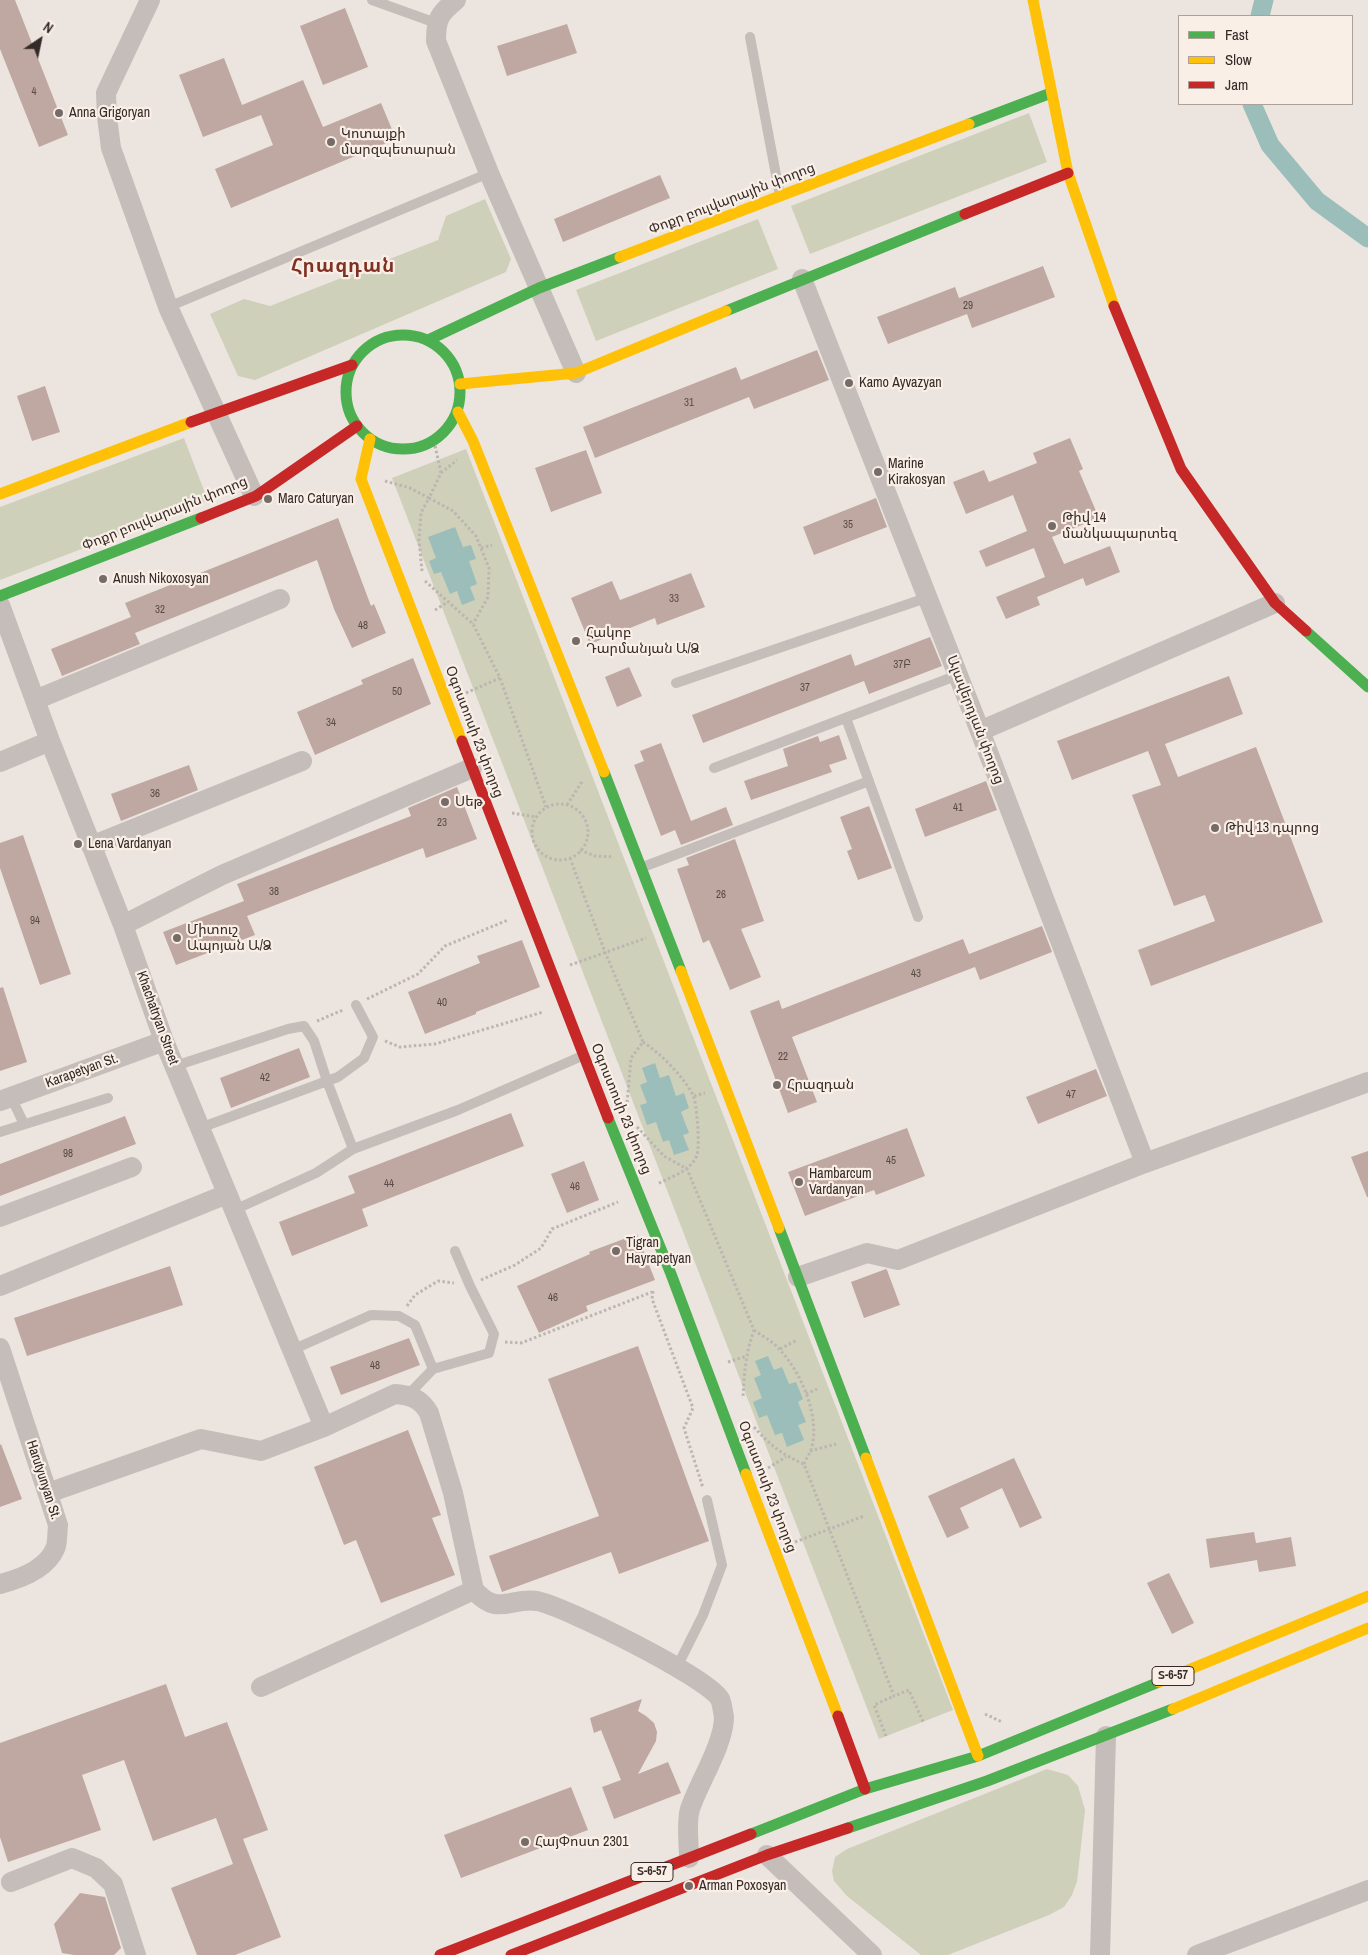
<!DOCTYPE html>
<meta charset="utf-8">
<style>
body{margin:0}
#map{position:relative;width:1368px;height:1955px;overflow:hidden;background:#ece5df;font-family:"Archivo Narrow",sans-serif}
canvas{display:block}
.legend{position:absolute;left:1178px;top:15px;width:175px;height:90px;box-sizing:border-box;background:#f9efe6;border:1px solid #aba09a;margin:0;padding:6px 9px;list-style:none;font-size:15px;color:#352a27}
.legend li{display:flex;align-items:center;gap:10px;height:25px}
.legend b{width:25px;border:1px solid #aba09a}
.north{position:absolute;left:15px;top:15px;width:50px;height:50px;-webkit-text-stroke:4px #f9efe6;paint-order:stroke;rotate:34deg;font-size:14px;font-weight:700;line-height:20px;text-align:center;color:#352a27}
.north::after{content:'';display:block;margin:auto;width:18px;height:22px;background:#352a27;clip-path:polygon(50% 0,100% 100%,50% 72%,0 100%)}
</style>
<div id="map">
<canvas width="1368" height="1955"></canvas>
<ul class="legend">
<li><b style="height:6px;background:#4caf50"></b>Fast</li>
<li><b style="height:6px;background:#ffc107"></b>Slow</li>
<li><b style="height:6px;background:#c62828"></b>Jam</li>
</ul>
<div class="north">N</div>
</div>
<script>
const ctx = document.querySelector('canvas').getContext('2d');
ctx.lineJoin = 'round';
function paint(path, color) {
  ctx.fillStyle = color;
  ctx.fill(path, 'evenodd');
}
function stroke(path, color, width, dash) {
  ctx.strokeStyle = color;
  ctx.lineWidth = width;
  ctx.lineCap = dash ? 'butt' : 'round';
  ctx.setLineDash(dash || []);
  ctx.stroke(path);
}
function write(font, color, halo, rows, align = 'center') {
  ctx.font = font + ' "Archivo Narrow","Noto Sans Armenian",sans-serif';
  ctx.lineWidth = 4.5;
  ctx.setLineDash([]);
  ctx.textBaseline = 'middle';
  ctx.strokeStyle = halo;
  ctx.fillStyle = color;
  for (const [text, x, y, turn = 0] of rows) {
    ctx.save();
    ctx.translate(x, y);
    ctx.rotate((+turn || 0) * Math.PI / 180);
    ctx.textAlign = isNaN(turn) ? turn : align;
    if (halo) ctx.strokeText(text, 0, 0);
    ctx.fillText(text, 0, 0);
    ctx.restore();
  }
}
const green = new Path2D(`
 M 1029,113 L 1047,162 L 810,254 L 791,206 Z
 M 485,199 L 511,259 L 506,272 L 255,380 L 238,376 L 210,314 L 244,299 L 270,306 L 438,240 L 446,216 Z
 M 758,219 L 778,269 L 596,341 L 576,290 Z
 M 184,438 L 208,501 L 0,580 L 0,507 Z
 M 466,449 L 953,1710 L 879,1739 L 392,478 Z
 M 1047,1769 L 1068,1775 L 1078,1786 L 1085,1810 L 1077,1882 L 1072,1895 L 1064,1907 L 1049,1915 L 948,1955 L 921,1955 L 847,1896 L 834,1881 L 832,1871 L 835,1857 L 847,1849 Z`);
const water = new Path2D(`
 M 455,527 L 463,547 L 471,545 L 476,559 L 469,561 L 477,584 L 470,587 L 475,600 L 462,605 L 457,591 L 450,594 L 441,572 L 434,574 L 429,561 L 436,558 L 428,537 Z
 M 655,1063 L 660,1078 L 669,1075 L 676,1096 L 684,1093 L 689,1108 L 681,1112 L 689,1133 L 683,1135 L 689,1150 L 674,1155 L 669,1140 L 663,1142 L 656,1122 L 647,1125 L 640,1105 L 647,1103 L 640,1085 L 647,1082 L 642,1068 Z
 M 768,1356 L 774,1370 L 782,1367 L 789,1384 L 796,1382 L 803,1399 L 798,1402 L 806,1422 L 798,1425 L 804,1440 L 787,1447 L 782,1433 L 775,1435 L 767,1415 L 759,1418 L 753,1402 L 762,1398 L 754,1378 L 761,1375 L 755,1361 Z`);
const canal = new Path2D(`
 M 1260,16 L 1264,0
 M 1252,104 L 1270,145 L 1317,201 L 1368,238`);
const building = new Path2D(`
 M 0,0 L 15,0 L 68,135 L 39,147 L 0,49 Z
 M 345,8 L 368,67 L 323,85 L 300,26 Z
 M 567,24 L 577,53 L 507,76 L 497,46 Z
 M 224,58 L 242,105 L 303,80 L 323,127 L 381,103 L 396,139 L 231,208 L 215,169 L 273,145 L 261,115 L 203,137 L 179,75 Z
 M 660,175 L 670,198 L 563,242 L 554,219 Z
 M 1043,266 L 1055,297 L 972,328 L 967,314 L 888,344 L 877,317 L 955,287 L 959,298 Z
 M 817,350 L 829,380 L 754,409 L 749,397 L 595,458 L 583,427 L 736,367 L 741,380 Z
 M 45,386 L 60,432 L 32,441 L 17,396 Z
 M 1070,438 L 1083,469 L 1079,471 L 1099,518 L 1052,537 L 1064,564 L 1110,546 L 1120,572 L 1086,586 L 1083,578 L 1037,597 L 1040,605 L 1006,619 L 996,597 L 1045,577 L 1034,548 L 986,567 L 979,551 L 1027,531 L 1013,495 L 966,514 L 953,482 L 984,470 L 989,482 L 1037,463 L 1033,453 Z
 M 586,450 L 602,493 L 551,512 L 535,468 Z
 M 876,498 L 887,527 L 814,555 L 803,527 Z
 M 338,518 L 371,606 L 374,604 L 386,633 L 352,648 L 334,609 L 317,560 L 135,633 L 140,644 L 62,676 L 51,649 L 131,617 L 125,603 Z
 M 691,573 L 705,607 L 657,625 L 655,618 L 590,644 L 571,598 L 612,581 L 620,600 Z
 M 930,637 L 942,666 L 869,694 L 864,681 L 703,743 L 692,715 L 851,654 L 855,666 Z
 M 413,658 L 431,704 L 315,755 L 297,712 L 363,684 L 361,680 Z
 M 629,667 L 642,696 L 617,707 L 605,677 Z
 M 1229,676 L 1243,714 L 1165,744 L 1178,777 L 1256,747 L 1323,922 L 1151,986 L 1138,950 L 1215,921 L 1205,895 L 1174,906 L 1132,795 L 1161,785 L 1148,751 L 1072,780 L 1057,741 Z
 M 839,735 L 847,759 L 829,765 L 832,772 L 751,800 L 744,781 L 788,766 L 783,749 L 818,736 L 820,742 Z
 M 661,743 L 691,821 L 726,807 L 733,825 L 681,845 L 675,830 L 661,836 L 634,765 L 644,761 L 640,751 Z
 M 189,765 L 198,790 L 121,821 L 111,794 Z
 M 986,781 L 997,810 L 925,837 L 915,809 Z
 M 457,787 L 477,839 L 426,858 L 423,848 L 247,916 L 255,935 L 176,965 L 163,932 L 244,901 L 237,884 L 411,816 L 408,808 Z
 M 869,806 L 892,868 L 858,880 L 847,851 L 852,849 L 840,817 Z
 M 23,835 L 71,974 L 40,985 L 0,868 L 0,843 Z
 M 735,839 L 764,921 L 741,929 L 761,977 L 730,990 L 709,940 L 703,943 L 677,869 L 689,865 L 686,858 Z
 M 1042,926 L 1052,952 L 980,980 L 975,967 L 792,1037 L 817,1102 L 788,1113 L 750,1011 L 779,1000 L 782,1009 L 963,939 L 969,954 Z
 M 522,940 L 540,987 L 476,1012 L 476,1014 L 425,1034 L 408,992 L 480,963 L 477,956 Z
 M 3,987 L 27,1062 L 0,1071 L 0,988 Z
 M 299,1048 L 310,1077 L 231,1108 L 220,1078 Z
 M 1096,1069 L 1107,1096 L 1038,1124 L 1026,1097 Z
 M 511,1113 L 524,1146 L 362,1209 L 368,1226 L 292,1256 L 279,1222 L 355,1193 L 348,1176 Z
 M 125,1116 L 136,1144 L 0,1196 L 0,1164 Z
 M 907,1128 L 925,1176 L 876,1195 L 874,1190 L 805,1216 L 788,1172 Z
 M 1368,1151 L 1368,1197 L 1367,1197 L 1351,1157 Z
 M 584,1161 L 599,1200 L 567,1213 L 551,1174 Z
 M 637,1234 L 655,1280 L 586,1306 L 588,1311 L 539,1333 L 517,1286 L 590,1254 L 589,1252 Z
 M 170,1266 L 183,1305 L 27,1356 L 14,1318 Z
 M 886,1269 L 887,1270 L 900,1305 L 864,1318 L 851,1282 Z
 M 409,1338 L 420,1365 L 341,1395 L 330,1367 Z
 M 638,1346 L 709,1541 L 619,1574 L 611,1552 L 502,1592 L 489,1556 L 599,1516 L 548,1379 Z
 M 408,1430 L 441,1515 L 432,1518 L 455,1575 L 381,1603 L 356,1540 L 344,1545 L 314,1467 Z
 M 1,1444 L 22,1499 L 0,1507 L 0,1445 Z
 M 1014,1458 L 1042,1518 L 1020,1528 L 1002,1488 L 960,1508 L 969,1528 L 947,1538 L 928,1496 Z
 M 1254,1532 L 1256,1543 L 1291,1537 L 1296,1566 L 1259,1572 L 1257,1560 L 1210,1568 L 1206,1539 Z
 M 1169,1573 L 1194,1623 L 1172,1634 L 1147,1583 Z
 M 166,1684 L 185,1737 L 227,1722 L 268,1830 L 243,1839 L 281,1937 L 235,1955 L 197,1955 L 171,1888 L 233,1864 L 216,1818 L 153,1841 L 124,1760 L 82,1775 L 101,1830 L 8,1862 L 0,1837 L 0,1743 Z
 M 642,1699 L 638,1711 L 646,1716 L 654,1723 L 657,1732 L 656,1741 L 638,1774 L 668,1762 L 681,1793 L 614,1819 L 602,1787 L 621,1780 L 601,1730 L 594,1733 L 590,1718 Z
 M 571,1787 L 588,1830 L 461,1878 L 444,1835 Z
 M 80,1893 L 105,1897 L 121,1948 L 114,1955 L 74,1955 L 62,1953 L 54,1924 Z`);
const path = new Path2D(`
 M 434,441 L 441,473
 M 385,481 L 410,488 L 429,498 L 441,473 L 457,460
 M 481,548 L 492,545
 M 422,571 L 419,540 L 421,513 L 429,498 L 453,511 L 476,536 L 489,568 L 488,597 L 473,624
 M 425,581 L 473,624 L 500,678 L 546,807
 M 435,610 L 448,602
 M 466,693 L 500,678
 M532 832a28 28 0 1 1 56 0a28 28 0 1 1-56 0Z
 M 567,805 L 583,780
 M 512,813 L 536,817
 M 580,850 L 595,856 L 614,857
 M 570,858 L 605,952 L 643,1042 L 631,1058 L 627,1104
 M 570,965 L 646,938
 M 367,999 L 418,974 L 445,946 L 508,920
 M 317,1021 L 343,1010
 M 385,1041 L 400,1047 L 435,1044 L 543,1012
 M 643,1042 C 660,1053 683,1076 693,1095 C 697,1103 700,1146 697,1155 C 691,1171 671,1177 657,1184
 M 694,1096 L 705,1093
 M 637,1127 L 664,1156 L 687,1169 L 754,1330 C 746,1352 744,1374 743,1398
 M 481,1280 L 515,1265 L 541,1248 L 552,1229 L 618,1202
 M 653,1291 L 652,1299 L 693,1408 L 684,1428 L 703,1488
 M 407,1306 L 415,1295 L 438,1281 L 454,1283
 M 754,1330 C 762,1336 774,1342 781,1351 C 802,1374 821,1419 811,1450 C 809,1455 806,1459 804,1464
 M 505,1342 L 521,1343 L 652,1292
 M 780,1349 L 797,1340
 M 728,1362 L 747,1356
 M 806,1394 L 817,1389
 M 754,1427 C 770,1445 781,1454 804,1464 L 894,1696 L 909,1690 L 924,1724
 M 810,1451 L 836,1444
 M 768,1468 L 786,1457
 M 795,1542 L 864,1516
 M 985,1714 L 1002,1722
 M 886,1736 L 874,1705 L 894,1696`);
const lane = new Path2D(`
 M 372,0 L 436,23
 M 750,37 L 780,196
 M 168,307 L 489,173
 M 676,683 L 926,598
 M 846,718 L 918,917
 M 714,768 L 958,675
 M 643,867 L 869,781
 M 175,1066 L 288,1029 L 304,1026 L 314,1041 L 327,1081 L 353,1149
 M 11,1097 L 24,1124
 M 200,1128 L 338,1077 L 364,1058 L 373,1037 L 356,1005
 M 0,1132 L 108,1098
 M 234,1210 L 316,1173 L 353,1149 L 458,1110 L 582,1056
 M 292,1350 L 371,1315 L 399,1316 L 415,1325 L 433,1369
 M 408,1395 L 433,1369 L 489,1353 L 494,1334 L 470,1286 L 455,1251
 M 677,1667 L 703,1615 L 722,1565 L 707,1500`);
const street = new Path2D(`
 M 150,0 L 106,93 L 107,117 L 111,148 L 168,307 L 254,496
 M 456,0 C 439,14 436,19 436,41 L 489,173 L 576,373
 M 802,279 L 980,731 L 1145,1163
 M 0,605 L 50,741 L 123,925 L 164,1041 L 324,1427
 M 35,700 L 280,599
 M 980,731 L 1275,603
 M 0,762 L 50,741
 M 91,846 L 302,761
 M 123,925 L 222,875 L 472,768
 M 0,1101 L 164,1041
 M 0,1217 L 132,1167
 M 798,1277 L 867,1253 L 898,1260 L 1145,1163 L 1368,1082
 M 0,1286 L 227,1194
 M 0,1348 L 58,1525 C 57,1532 58,1543 55,1549 C 46,1569 20,1579 0,1584
 M 48,1493 L 201,1439 L 261,1451 L 324,1427 L 395,1394 C 411,1395 421,1399 429,1413 L 453,1493 L 474,1590 C 498,1617 510,1597 537,1601 C 564,1606 707,1677 720,1699 C 722,1703 723,1712 724,1717 C 724,1744 699,1782 690,1809 C 686,1821 689,1845 689,1858
 M 261,1687 L 474,1590
 M 767,1855 L 872,1955
 M 11,1882 L 72,1858 L 96,1868 L 113,1884 L 136,1955
 M 1100,1955 L 1106,1736
 M 1197,1955 L 1368,1890`);
const fast = new Path2D(`
 M 969,124 L 1051,93
 M 726,311 L 965,214
 M346 392a57 57 0 1 1 114 0a57 57 0 1 1-114 0Z
 M 428,340 L 539,288 L 620,257
 M 0,596 L 201,518
 M 1306,631 L 1368,687
 M 604,772 L 681,971
 M 608,1118 L 671,1274 L 746,1474
 M 779,1228 L 866,1458
 M 848,1828 L 987,1781 L 1173,1709
 M 751,1834 L 865,1789 L 978,1756 L 1159,1682`);
const slow = new Path2D(`
 M 1033,0 L 1068,173 L 1114,306
 M 620,257 L 969,124
 M 460,384 L 576,373 L 726,311
 M 458,412 L 473,441 L 604,772
 M 370,439 L 361,479 L 462,741
 M 0,494 L 191,422
 M 681,971 L 779,1228
 M 866,1458 L 978,1756
 M 746,1474 L 838,1716
 M 1159,1682 L 1368,1596
 M 1173,1709 L 1368,1628`);
const jam = new Path2D(`
 M 965,214 L 1068,173
 M 1114,306 L 1181,469 L 1275,603 L 1306,631
 M 191,422 L 352,365
 M 201,518 L 256,496 L 357,426
 M 462,741 L 608,1118
 M 838,1716 L 865,1789
 M 440,1955 L 751,1834
 M 511,1955 L 767,1855 L 848,1828`);
const markers = [
 [59,113,5,"#756b67"],
 [331,142,5,"#756b67"],
 [849,383,5,"#756b67"],
 [878,472,5,"#756b67"],
 [268,499,5,"#756b67"],
 [1052,526,5,"#756b67"],
 [103,579,5,"#756b67"],
 [576,641,5,"#756b67"],
 [445,802,5,"#756b67"],
 [1215,828,5,"#756b67"],
 [78,844,5,"#756b67"],
 [177,938,5,"#756b67"],
 [777,1085,5,"#756b67"],
 [799,1182,5,"#756b67"],
 [616,1251,5,"#756b67"],
 [525,1842,5,"#756b67"],
 [689,1886,5,"#756b67"]
];
const numberNames = [
 ["4",34,92],
 ["29",968,306],
 ["31",689,403],
 ["35",848,525],
 ["33",674,599],
 ["32",160,610],
 ["48",363,626],
 ["37Բ",902,665],
 ["37",805,688],
 ["50",397,692],
 ["34",331,723],
 ["36",155,794],
 ["41",958,808],
 ["23",442,823],
 ["38",274,892],
 ["26",721,895],
 ["94",35,921],
 ["43",916,974],
 ["40",442,1003],
 ["22",783,1057],
 ["42",265,1078],
 ["47",1071,1095],
 ["98",68,1154],
 ["45",891,1161],
 ["44",389,1184],
 ["46",575,1187],
 ["46",553,1298],
 ["48",375,1366]
];
const shields = [
 [1173,1676,42],
 [652,1872,42]
];
const shieldNames = [
 ["Տ-6-57",1173,1676],
 ["Տ-6-57",652,1872]
];
const poiNames = [
 ["Anna Grigoryan",69,113],
 ["Կոտայքի",341,134],
 ["մարզպետարան",341,150],
 ["Kamo Ayvazyan",859,383],
 ["Marine",888,464],
 ["Kirakosyan",888,480],
 ["Maro Caturyan",278,499],
 ["Թիվ 14",1062,518],
 ["մանկապարտեզ",1062,534],
 ["Anush Nikoxosyan",113,579],
 ["Հակոբ",586,633],
 ["Դարմանյան Ա/Ձ",586,649],
 ["Սեթ",455,802],
 ["Թիվ 13 դպրոց",1225,828],
 ["Lena Vardanyan",88,844],
 ["Միտուշ",187,930],
 ["Ապոյան Ա/Ձ",187,946],
 ["Հրազդան",787,1085],
 ["Hambarcum",809,1174],
 ["Vardanyan",809,1190],
 ["Tigran",626,1243],
 ["Hayrapetyan",626,1259],
 ["ՀայՓոստ 2301",535,1842],
 ["Arman Poxosyan",699,1886]
];
const streetNames = [
 ["Փոքր բուլվարային փողոց",732,199,-21],
 ["Փոքր բուլվարային փողոց",165,514,-22],
 ["Ալավերդյան փողոց",975,720,69],
 ["Օգոստոսի 23 փողոց",474,732,69],
 ["Khachatryan Street",157,1018,70],
 ["Karapetyan St.",82,1071,-20],
 ["Օգոստոսի 23 փողոց",621,1109,68],
 ["Harutyunyan St.",43,1480,72],
 ["Օգոստոսի 23 փողոց",767,1487,69]
];
const districtNames = [
 ["Հրազդան",343,267]
];
paint(green, '#ced0ba');
paint(water, '#9cbeba');
stroke(canal, '#9cbeba', 19);
paint(building, '#bfa8a1');
stroke(path, '#bdb5b1', 3, [2.5, 2.5]);
stroke(lane, '#c4bdb9', 10);
stroke(street, '#c4bdb9', 20);
stroke(fast, '#4caf50', 11);
stroke(slow, '#ffc107', 11);
stroke(jam, '#c62828', 11);
for (const [x, y, r, color] of markers) {
  const dot = new Path2D();
  dot.arc(x, y, r, 0, 2 * Math.PI);
  ctx.fillStyle = color;
  ctx.fill(dot);
  stroke(dot, '#f9efe6', 2);
}
write('11px', '#584a46', null, numberNames);
for (const [x, y, w] of shields) {
  const box = new Path2D();
  box.roundRect(x - w / 2, y - 9.5, w, 19, 4);
  ctx.fillStyle = '#f9efe6';
  ctx.fill(box);
  stroke(box, '#352a27', 1);
}
write('bold 12px', '#352a27', null, shieldNames);
write('14px', '#352a27', '#f9efe6', poiNames, 'left');
write('14px', '#352a27', '#f9efe6', streetNames);
ctx.letterSpacing = '1px';
write('bold 19px', '#813123', '#f9efe6', districtNames);
ctx.letterSpacing = '0px';
</script>
